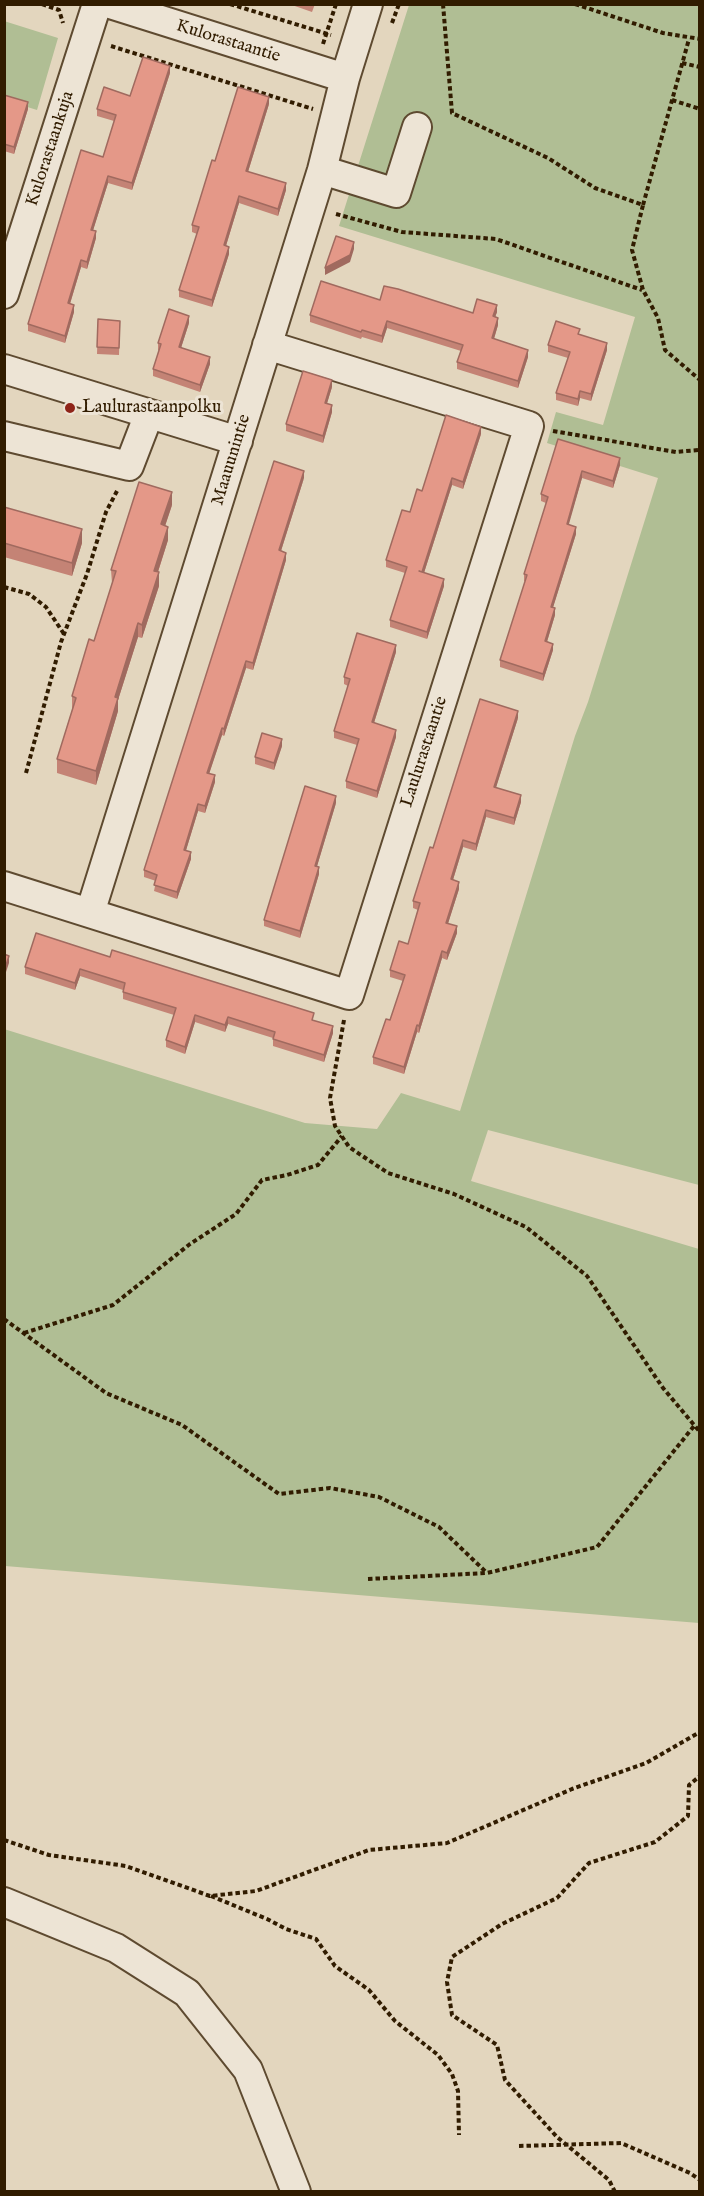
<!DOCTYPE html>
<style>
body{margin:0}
#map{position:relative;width:704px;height:2196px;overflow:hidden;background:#e3d6be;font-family:"IM FELL English",serif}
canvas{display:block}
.frame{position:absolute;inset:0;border:6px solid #311c00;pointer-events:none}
</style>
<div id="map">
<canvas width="704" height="2196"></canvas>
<div class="frame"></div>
</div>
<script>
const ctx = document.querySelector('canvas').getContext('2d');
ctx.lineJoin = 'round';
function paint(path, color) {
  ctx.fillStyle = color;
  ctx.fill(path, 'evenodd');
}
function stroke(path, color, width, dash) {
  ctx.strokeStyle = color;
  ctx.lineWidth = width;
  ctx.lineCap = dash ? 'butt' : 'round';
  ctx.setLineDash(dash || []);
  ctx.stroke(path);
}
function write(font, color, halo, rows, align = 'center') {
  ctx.font = font + ' "IM FELL English",serif';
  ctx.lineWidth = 6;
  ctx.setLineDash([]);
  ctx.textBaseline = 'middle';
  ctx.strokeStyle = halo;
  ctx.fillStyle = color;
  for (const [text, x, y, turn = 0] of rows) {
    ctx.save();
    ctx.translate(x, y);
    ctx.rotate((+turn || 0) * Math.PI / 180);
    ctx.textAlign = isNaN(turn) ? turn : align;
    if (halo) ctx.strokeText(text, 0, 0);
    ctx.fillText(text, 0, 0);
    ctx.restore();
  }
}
const green = new Path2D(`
 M 409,5 L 699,5 L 699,1185 L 488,1130 L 471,1181 L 699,1249 L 699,1623 L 5,1566 L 4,1029 L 305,1123 L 377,1129 L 401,1093 L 460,1111 L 575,736 L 588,702 L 658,478 L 547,443 L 556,412 L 603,425 L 635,317 L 339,226 Z
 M 4,21 L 58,38 L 37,110 L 5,100 Z`);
const path = new Path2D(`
 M 42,4 L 59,10 L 63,23
 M 230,4 L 331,35
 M 443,4 L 452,113 L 548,158 L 595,188 L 643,205 L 632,250 L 643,290 L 658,318 L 665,350 L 700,380
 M 575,4 L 663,33 L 700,39
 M 392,23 L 399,4
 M 323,44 L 336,4
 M 111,46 L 313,109
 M 682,63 L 700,67
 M 672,100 L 700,109
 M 643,205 L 689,39
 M 336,214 L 402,232 L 496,239 L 642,290
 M 553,431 L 676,452 L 698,450 L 700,447
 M 4,587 L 29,594 L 46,607 L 64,634
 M 26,773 L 61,642 L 87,574 L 106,512 L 117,491
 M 344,1020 L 330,1098 L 335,1126 L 349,1147 L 388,1173 L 454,1194 L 526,1227 L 587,1276 L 663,1388 L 700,1432
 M 4,1319 L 106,1393 L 182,1425 L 279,1494 L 330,1488 L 379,1497 L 439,1527 L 487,1573
 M 24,1333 L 113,1305 L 190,1244 L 236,1214 L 262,1180 L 287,1175 L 318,1165 L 342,1136
 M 368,1579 L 487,1573 L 597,1547 L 694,1426
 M 4,1840 L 49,1855 L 126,1866 L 210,1896 L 256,1891 L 369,1850 L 447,1843 L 572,1789 L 646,1763 L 700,1732
 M 211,1896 L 267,1919 L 286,1929 L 316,1939 L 335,1966 L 369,1990 L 395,2021 L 438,2055 L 452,2074 L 458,2091 L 459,2135
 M 519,2146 L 621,2143 L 690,2173 L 700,2180
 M 615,2192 L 609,2180 L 557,2137 L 505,2080 L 497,2045 L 452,2015 L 447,1982 L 452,1957 L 502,1924 L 557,1898 L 589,1863 L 655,1842 L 688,1816 L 689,1785 L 700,1776`);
const minor = new Path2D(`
 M 110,4 L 345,78
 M 322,170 L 396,193 L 417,127
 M 4,294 L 97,4
 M 4,369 L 238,441
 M 4,436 L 129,466 L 149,414
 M 4,886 L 349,995 L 529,426 L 267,345
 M 90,913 L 322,170 L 345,78 L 368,4
 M 4,1902 L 116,1948 L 187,1993 L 248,2070 L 296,2192`);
const wall = new Path2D(`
 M 289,4 L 315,4 L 312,12 Z
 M 170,73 L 132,190 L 108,183 L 93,230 L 96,238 L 87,269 L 81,267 L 70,304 L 74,312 L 65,343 L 28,331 L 28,324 L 103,157 L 114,121 L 97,116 L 97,109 L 130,96 Z
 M 4,95 L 28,109 L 14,154 L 4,151 Z
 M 269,104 L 248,172 L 286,190 L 278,216 L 239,203 L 226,246 L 229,254 L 212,307 L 179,297 L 179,290 L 197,234 L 192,232 L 192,225 L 215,161 Z
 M 380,300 L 473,313 L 497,312 L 495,317 L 498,325 L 494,339 L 528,357 L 518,388 L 457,369 L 457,362 L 461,351 L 387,328 L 382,343 L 362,337 L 361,339 L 310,322 L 310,315 Z
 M 98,319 L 120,321 L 119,355 L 97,354 Z
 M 189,323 L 181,348 L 210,364 L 200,392 L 153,376 L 153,369 L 159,351 L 158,350 L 158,343 Z
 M 580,334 L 607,350 L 591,401 L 580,398 L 578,406 L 556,400 L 556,393 L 568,358 L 548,352 L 548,345 Z
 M 332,387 L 327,403 L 332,412 L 323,443 L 286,431 L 286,424 Z
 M 481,434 L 463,489 L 452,485 L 424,573 L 444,586 L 427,639 L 390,627 L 390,620 L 405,573 L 386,567 L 386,560 L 410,512 L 422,491 Z
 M 558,439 L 620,465 L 613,488 L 582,478 L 568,525 L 576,534 L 553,607 L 555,615 L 547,642 L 553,650 L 543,681 L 500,667 L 500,660 L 525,581 L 524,581 L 524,574 L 546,503 L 541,501 L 541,494 Z
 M 304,478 L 281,551 L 286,560 L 253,670 L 246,668 L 224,736 L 222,735 L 209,774 L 215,782 L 205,813 L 198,811 L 186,850 L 191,859 L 177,899 L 154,891 L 156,881 L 144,877 L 144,870 Z
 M 172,505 L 165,526 L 168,540 L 158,572 L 159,586 L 142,638 L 138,637 L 118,700 L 118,711 L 96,785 L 57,773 L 57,759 L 72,710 L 72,696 L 94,641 L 112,583 L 111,570 Z
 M 4,507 L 82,543 L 72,576 L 4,557 Z
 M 396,652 L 374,723 L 396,737 L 377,798 L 346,788 L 346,781 L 357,745 L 334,738 L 334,731 L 348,686 L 344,684 L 344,677 Z
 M 518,718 L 496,787 L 521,802 L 514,825 L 486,817 L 476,851 L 463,847 L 453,880 L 459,889 L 448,923 L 457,933 L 447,960 L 442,958 L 419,1033 L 417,1032 L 404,1074 L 373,1064 L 373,1057 L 390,1020 L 403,981 L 390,977 L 390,970 L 408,944 L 418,910 L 413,908 L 413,901 L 433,848 Z
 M 282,746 L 274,770 L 255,764 L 255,757 Z
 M 336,803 L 317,866 L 319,874 L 300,938 L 264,926 L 264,920 Z
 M 110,957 L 314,1021 L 333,1033 L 324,1062 L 273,1046 L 273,1038 L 228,1024 L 225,1032 L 195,1022 L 185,1054 L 166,1047 L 166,1040 L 174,1015 L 123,999 L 123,990 L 80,976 L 75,990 L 25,974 L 25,967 Z`);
const shadedWall = new Path2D(`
 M 170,66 L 170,73 L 132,190 L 132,183 Z
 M 269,97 L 269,104 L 246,178 L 246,171 Z
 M 28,102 L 28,109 L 14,154 L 14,147 Z
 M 108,176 L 108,183 L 91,237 L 91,230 Z
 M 286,183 L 286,190 L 278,216 L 278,209 Z
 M 239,196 L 239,203 L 224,252 L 224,245 Z
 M 96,231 L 96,238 L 87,269 L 87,262 Z
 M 354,242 L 354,249 L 350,262 L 325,275 L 325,268 Z
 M 229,247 L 229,254 L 212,307 L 212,300 Z
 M 81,260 L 81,267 L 68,310 L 68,303 Z
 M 74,305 L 74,312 L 65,343 L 65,336 Z
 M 497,305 L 497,312 L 493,323 L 493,316 Z
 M 189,316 L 189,323 L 179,354 L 179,347 Z
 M 498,318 L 498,325 L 492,345 L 492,338 Z
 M 387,321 L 387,328 L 382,343 L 382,336 Z
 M 607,343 L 607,350 L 591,401 L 591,394 Z
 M 528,350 L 528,357 L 518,388 L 518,381 Z
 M 210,357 L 210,364 L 200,392 L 200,385 Z
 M 332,380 L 332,387 L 325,410 L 325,403 Z
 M 580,391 L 580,398 L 578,406 L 578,399 Z
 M 332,405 L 332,412 L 323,443 L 323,436 Z
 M 481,427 L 481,434 L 463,489 L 463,482 Z
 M 620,458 L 620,465 L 613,488 L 613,481 Z
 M 304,471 L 304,478 L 279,557 L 279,550 Z
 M 582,471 L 582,478 L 567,531 L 567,524 Z
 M 452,478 L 452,485 L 422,579 L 422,572 Z
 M 172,492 L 172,505 L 161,538 L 161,524 Z
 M 168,527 L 168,540 L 154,584 L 154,571 Z
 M 576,527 L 576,534 L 551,614 L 551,607 Z
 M 82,529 L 82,543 L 72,576 L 72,563 Z
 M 286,553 L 286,560 L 253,670 L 253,663 Z
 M 159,572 L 159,586 L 142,638 L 142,625 Z
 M 444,579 L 444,586 L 427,639 L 427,632 Z
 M 555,608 L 555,615 L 545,648 L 545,641 Z
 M 138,623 L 138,637 L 118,700 L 118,711 L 96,785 L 96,771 L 115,697 Z
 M 553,644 L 553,650 L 543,681 L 543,674 Z
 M 396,645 L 396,652 L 372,729 L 372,722 Z
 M 246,661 L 246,668 L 224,736 L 224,729 Z
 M 518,711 L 518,718 L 494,794 L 494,787 Z
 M 222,728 L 222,735 L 207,780 L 207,773 Z
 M 396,730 L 396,737 L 377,798 L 377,791 Z
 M 282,739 L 282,746 L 274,770 L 274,763 Z
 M 215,775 L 215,782 L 205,813 L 205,806 Z
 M 521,795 L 521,802 L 514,825 L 514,818 Z
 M 336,796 L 336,803 L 315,873 L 315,866 Z
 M 198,804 L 198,811 L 184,857 L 184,850 Z
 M 486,810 L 486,817 L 476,851 L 476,844 Z
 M 463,840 L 463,847 L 451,886 L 451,879 Z
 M 191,852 L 191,859 L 177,899 L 177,892 Z
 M 319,867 L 319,874 L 300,938 L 300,931 Z
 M 459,882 L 459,889 L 446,930 L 446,923 Z
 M 457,926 L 457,933 L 447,960 L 447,953 Z
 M 442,951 L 442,958 L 419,1033 L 419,1026 Z
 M 9,956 L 9,963 L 4,978 L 4,971 Z
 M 80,969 L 80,976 L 75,990 L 75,983 Z
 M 195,1015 L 195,1022 L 185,1054 L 185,1047 Z
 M 228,1017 L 228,1024 L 225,1032 L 225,1025 Z
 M 417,1025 L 417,1032 L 404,1074 L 404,1067 Z
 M 333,1026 L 333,1033 L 324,1062 L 324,1055 Z`);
const building = new Path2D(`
 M 143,57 L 170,66 L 132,183 L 108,176 L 91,230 L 96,231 L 87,262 L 81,260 L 68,303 L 74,305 L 65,336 L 28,324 L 81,150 L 103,157 L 116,115 L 97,109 L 104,87 L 130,96 Z
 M 238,87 L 269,97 L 246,171 L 286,183 L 278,209 L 239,196 L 224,245 L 229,247 L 212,300 L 179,290 L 199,227 L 192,225 L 212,160 L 215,161 Z
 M 4,95 L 28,102 L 14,147 L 4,144 Z
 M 336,236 L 354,242 L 350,255 L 325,268 Z
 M 321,281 L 380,300 L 384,286 L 398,289 L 473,313 L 477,299 L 497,305 L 493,316 L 498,318 L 492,338 L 528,350 L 518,381 L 457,362 L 463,345 L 387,321 L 382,336 L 362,330 L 361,332 L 310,315 Z
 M 169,309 L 189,316 L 179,347 L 210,357 L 200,385 L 153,369 L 161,344 L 158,343 Z
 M 98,319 L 120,321 L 119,348 L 97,347 Z
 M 556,321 L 580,329 L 578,334 L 607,343 L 591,394 L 580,391 L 578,399 L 556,393 L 570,352 L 548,345 Z
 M 303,371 L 332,380 L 325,403 L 332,405 L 323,436 L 286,424 Z
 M 446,415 L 481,427 L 463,482 L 452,478 L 422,572 L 419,571 L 444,579 L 427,632 L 390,620 L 407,567 L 386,560 L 402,510 L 410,512 L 417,489 L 422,491 Z
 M 558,439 L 620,458 L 613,481 L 582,471 L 567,524 L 576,527 L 551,607 L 555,608 L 545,641 L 553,644 L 543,674 L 500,660 L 527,575 L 524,574 L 548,497 L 541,494 Z
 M 274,461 L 304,471 L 279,550 L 286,553 L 253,663 L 246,661 L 224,729 L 222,728 L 207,773 L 215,775 L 205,806 L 198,804 L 184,850 L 191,852 L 177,892 L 154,885 L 157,875 L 144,870 Z
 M 139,482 L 172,492 L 161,524 L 168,527 L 154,571 L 159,572 L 142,625 L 138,623 L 115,697 L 118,698 L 96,771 L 57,759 L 76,698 L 72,696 L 89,639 L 94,641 L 116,571 L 111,570 Z
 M 4,507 L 82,529 L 72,563 L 4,543 Z
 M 357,633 L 396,645 L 372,722 L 396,730 L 377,791 L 346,781 L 359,739 L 334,731 L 350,679 L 344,677 Z
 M 480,699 L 518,711 L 494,787 L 521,795 L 514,818 L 486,810 L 476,844 L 463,840 L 451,879 L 459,882 L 446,923 L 457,926 L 447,953 L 442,951 L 419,1026 L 417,1025 L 404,1067 L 373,1057 L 386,1019 L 390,1020 L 405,975 L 390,970 L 399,941 L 408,944 L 420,903 L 413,901 L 430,847 L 433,848 Z
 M 262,733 L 282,739 L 274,763 L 255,757 Z
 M 305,786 L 336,796 L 315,866 L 319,867 L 300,931 L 264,920 Z
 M 36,933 L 110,957 L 112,950 L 314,1013 L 312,1020 L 333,1026 L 324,1055 L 273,1039 L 275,1032 L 228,1017 L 225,1025 L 195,1015 L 185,1047 L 166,1040 L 176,1008 L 123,992 L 125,983 L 80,969 L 75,983 L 25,967 Z
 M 4,954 L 9,956 L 4,971 Z`);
const markers = [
 [70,408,6,"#8f2418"]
];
const streetNames = [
 ["Kulorastaantie",228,42,17],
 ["Kulorastaankuja",51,149,-72],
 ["Maauunintie",232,460,-73],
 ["Laulurastaantie",425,752,-72]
];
const poiNames = [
 ["Laulurastaanpolku",82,408]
];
paint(green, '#b0be94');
stroke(minor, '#5e4a30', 32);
stroke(path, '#311c00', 4, [4.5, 3]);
stroke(minor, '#ede4d5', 28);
paint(wall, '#c48375');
paint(shadedWall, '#a06a5f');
paint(building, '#e49888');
stroke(building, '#a06a5f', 1.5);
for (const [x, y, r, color] of markers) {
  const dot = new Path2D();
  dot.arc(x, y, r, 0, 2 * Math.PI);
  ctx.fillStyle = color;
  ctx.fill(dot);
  stroke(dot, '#ede4d5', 2);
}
write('18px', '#311c00', '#ede4d5', streetNames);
write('18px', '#311c00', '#ede4d5', poiNames, 'left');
</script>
